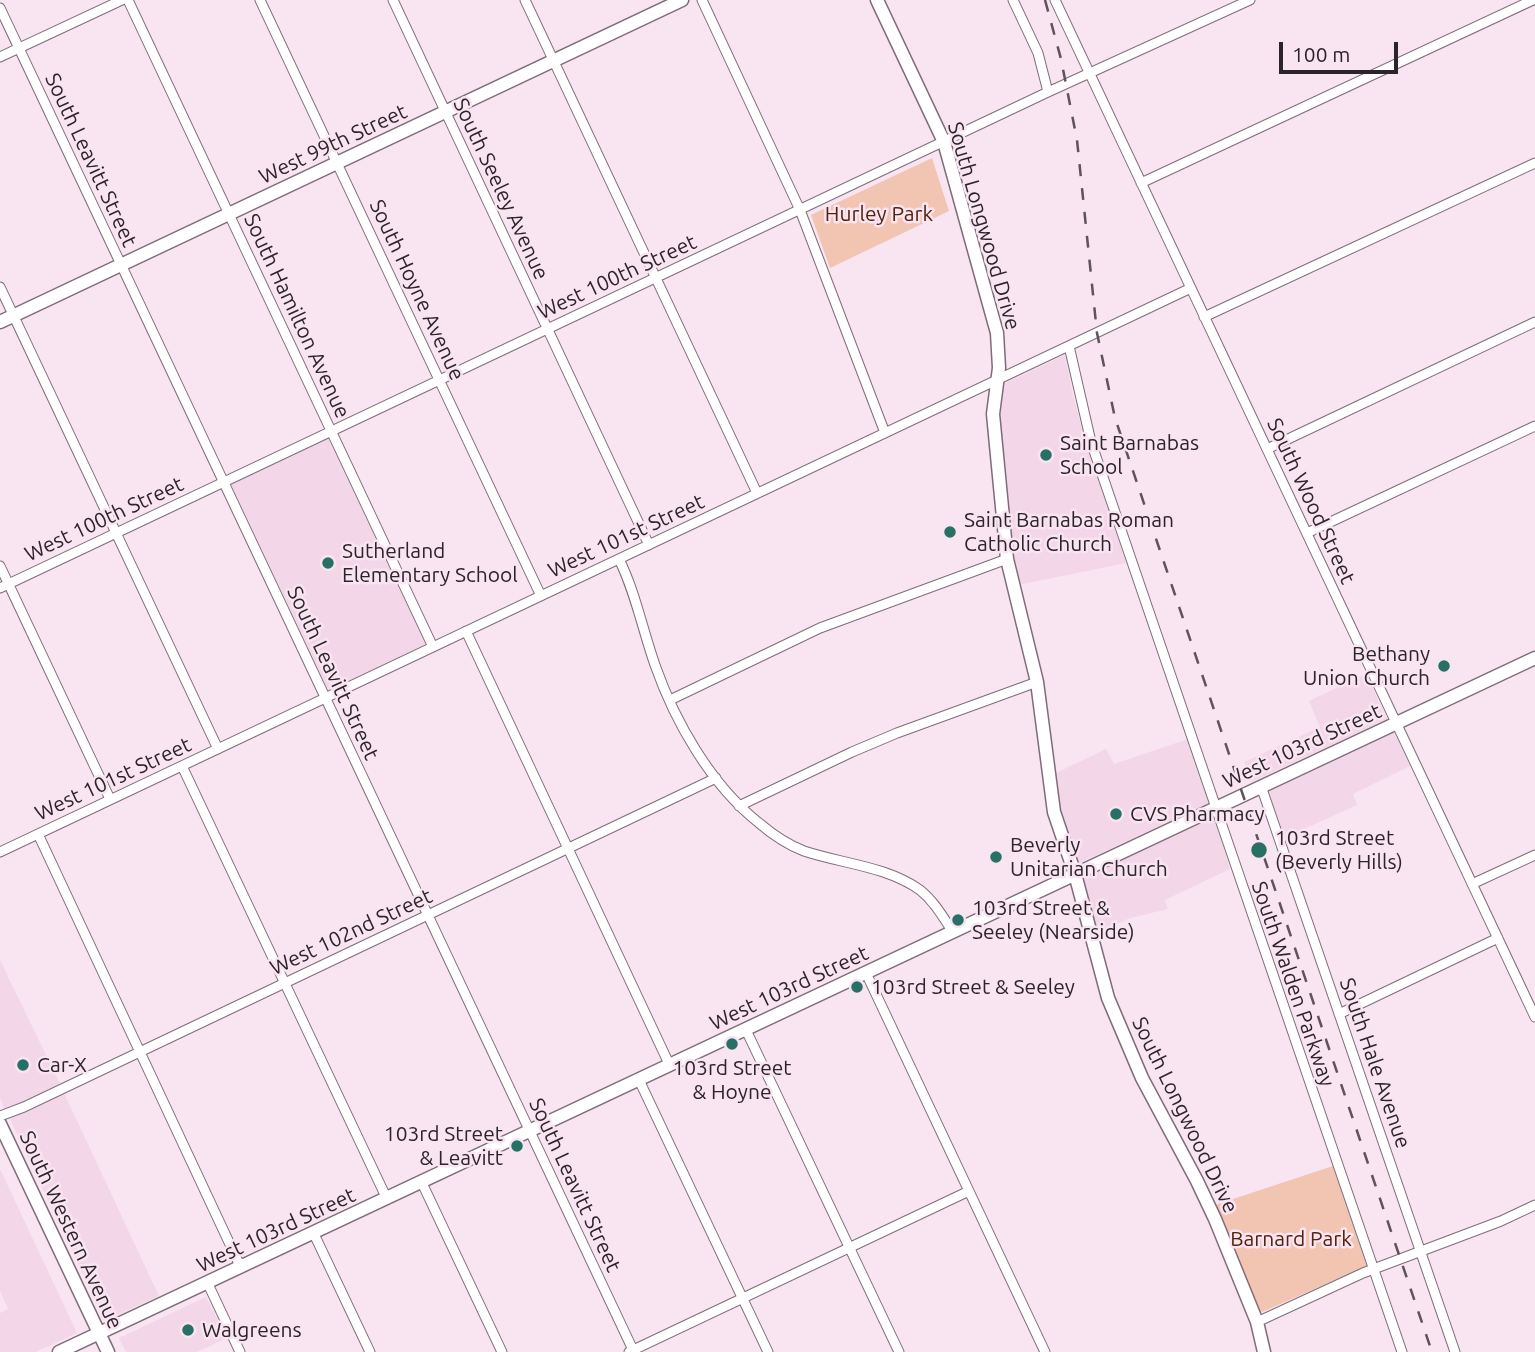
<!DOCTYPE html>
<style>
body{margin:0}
#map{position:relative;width:1535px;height:1352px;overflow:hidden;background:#f9e4f1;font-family:Ubuntu,sans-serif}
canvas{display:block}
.scale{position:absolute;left:1279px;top:42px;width:119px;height:32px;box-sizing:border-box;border:4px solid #2b2428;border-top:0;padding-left:9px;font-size:21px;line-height:24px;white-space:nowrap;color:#2b2428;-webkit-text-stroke:5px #f9e4f1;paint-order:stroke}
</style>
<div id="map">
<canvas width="1535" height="1352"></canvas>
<div class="scale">100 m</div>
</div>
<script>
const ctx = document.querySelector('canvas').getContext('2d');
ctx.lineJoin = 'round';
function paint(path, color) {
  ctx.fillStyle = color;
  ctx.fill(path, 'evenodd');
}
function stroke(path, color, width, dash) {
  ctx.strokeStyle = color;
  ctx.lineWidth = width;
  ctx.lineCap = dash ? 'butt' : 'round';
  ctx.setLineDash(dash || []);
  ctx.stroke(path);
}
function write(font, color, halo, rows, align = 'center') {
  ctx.font = font + ' Ubuntu,sans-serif';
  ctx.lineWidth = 5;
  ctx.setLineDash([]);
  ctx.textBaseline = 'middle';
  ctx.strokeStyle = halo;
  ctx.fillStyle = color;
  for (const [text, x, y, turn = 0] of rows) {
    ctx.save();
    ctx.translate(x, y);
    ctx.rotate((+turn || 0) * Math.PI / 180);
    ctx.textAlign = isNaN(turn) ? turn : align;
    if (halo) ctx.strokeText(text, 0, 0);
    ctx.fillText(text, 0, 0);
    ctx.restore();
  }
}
const built = new Path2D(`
 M 1065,355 L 1073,396 L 1085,439 L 1126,563 L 1018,585 L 1013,565 L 999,416 L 1001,385 Z
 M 328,436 L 427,645 L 328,691 L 229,483 Z
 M 1366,674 L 1387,719 L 1251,782 L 1244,762 L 1320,727 L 1309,701 Z
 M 1396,731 L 1412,765 L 1353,794 L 1357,805 L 1284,838 L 1268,792 Z
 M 1188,739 L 1209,803 L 1077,864 L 1056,799 L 1054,774 L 1106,749 L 1114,764 Z
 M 1214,816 L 1230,869 L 1165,900 L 1168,909 L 1130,918 L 1093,935 L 1079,879 Z
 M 0,960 L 60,1084 L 5,1110 L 0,1098 Z
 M 64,1093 L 159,1296 L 110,1318 L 101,1313 L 10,1119 Z
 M 0,1169 L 77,1333 L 36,1352 L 0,1352 L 0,1313 L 8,1309 L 0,1291 Z
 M 206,1297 L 227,1338 L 197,1352 L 126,1352 L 119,1338 Z`);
const green = new Path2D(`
 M 932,158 L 949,211 L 830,268 L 811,215 Z
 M 1333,1166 L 1367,1266 L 1262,1312 L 1258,1309 L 1215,1205 Z`);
const street = new Path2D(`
 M 128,0 L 433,647
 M 260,0 L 541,596
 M 393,0 L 649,545
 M 525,0 L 757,493
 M 702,0 L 800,210 L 885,433
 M 1013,0 L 1038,53 L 1048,92
 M 1055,0 L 1535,1017
 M 0,8 L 634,1352
 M 0,57 L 122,0
 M 1141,183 L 1533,0
 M 0,287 L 218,749
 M 1204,317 L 1535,163
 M 1069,346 L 1091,442 L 1402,1352
 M 1267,449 L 1535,322
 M 1307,533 L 1535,426
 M 619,559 C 636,594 642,628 655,665 C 675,722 711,785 759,823 C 772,834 788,845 804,851 C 843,864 886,866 920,890 C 934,901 943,917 953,932
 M 0,566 L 110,799
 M 0,588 L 1048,92 L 1250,0
 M 466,631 L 670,1066
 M 670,700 L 820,628 L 1007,559
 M 182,766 L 387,1199
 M 1261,786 L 1455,1352
 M 739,806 L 852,752 L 897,733 L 1037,682
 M 38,834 L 241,1268
 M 0,852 L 1191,288
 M 1472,884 L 1535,855
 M 866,973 L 1045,1352
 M 1339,1014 L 1498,938
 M 746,1030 L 899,1352
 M 639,1080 L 768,1352
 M 0,1116 L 24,1107 L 716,778
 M 422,1183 L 502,1352
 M 314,1234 L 370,1352
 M 208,1284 L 240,1352
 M 1257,1322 L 1363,1273 L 1501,1221 L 1535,1205
 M 629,1352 L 969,1191`);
const secondary = new Path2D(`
 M 877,0 L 944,142 L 997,333 L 999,368 L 993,414 L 1007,559 L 1037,682 L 1054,812 L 1075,874 L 1108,998 L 1142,1078 L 1197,1181 L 1215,1219 L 1257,1322 L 1264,1352
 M 0,322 L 682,0
 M 0,1124 L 108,1352
 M 59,1352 L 1535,658`);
const rail = new Path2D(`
 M 1045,0 L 1061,59 L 1077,140 L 1097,333 L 1115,418 L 1432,1352`);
const markers = [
 [1046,455,7,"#286f66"],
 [950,532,7,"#286f66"],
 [328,563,7,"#286f66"],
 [1444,666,7,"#286f66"],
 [1116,814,7,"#286f66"],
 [1259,850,9,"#286f66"],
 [996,857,7,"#286f66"],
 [958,920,7,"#286f66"],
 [857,987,7,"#286f66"],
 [732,1044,7,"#286f66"],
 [23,1065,7,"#286f66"],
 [517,1146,7,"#286f66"],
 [188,1330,7,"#286f66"]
];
const streetNames = [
 ["West 99th Street",333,144,-25],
 ["South Leavitt Street",91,160,65],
 ["South Seeley Avenue",501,189,65],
 ["South Longwood Drive",984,226,74],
 ["West 100th Street",617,277,-25],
 ["South Hoyne Avenue",417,290,65],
 ["South Hamilton Avenue",297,316,65],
 ["South Wood Street",1311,501,65],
 ["West 100th Street",104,519,-25],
 ["West 101st Street",626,536,-25],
 ["South Leavitt Street",333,673,65],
 ["West 103rd Street",1302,746,-25],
 ["West 101st Street",113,779,-25],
 ["West 102nd Street",351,932,-25],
 ["South Walden Parkway",1293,984,71],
 ["West 103rd Street",789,988,-25],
 ["South Hale Avenue",1375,1063,71],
 ["South Longwood Drive",1185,1115,64],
 ["South Leavitt Street",575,1185,65],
 ["South Western Avenue",71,1230,65],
 ["West 103rd Street",276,1230,-25]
];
const parkNames = [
 ["Hurley Park",879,214],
 ["Barnard Park",1291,1239]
];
const poiNames = [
 ["Saint Barnabas",1060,443],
 ["School",1060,467],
 ["Saint Barnabas Roman",964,520],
 ["Catholic Church",964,544],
 ["Sutherland",342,551],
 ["Elementary School",342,575],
 ["Bethany",1430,654,"right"],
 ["Union Church",1430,678,"right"],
 ["CVS Pharmacy",1130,814],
 ["103rd Street",1275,838],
 ["(Beverly Hills)",1275,862],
 ["Beverly",1010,845],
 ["Unitarian Church",1010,869],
 ["103rd Street &",972,908],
 ["Seeley (Nearside)",972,932],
 ["103rd Street & Seeley",871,987],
 ["Car-X",37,1065],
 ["103rd Street",732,1068,"center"],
 ["& Hoyne",732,1092,"center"],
 ["103rd Street",503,1134,"right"],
 ["& Leavitt",503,1158,"right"],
 ["Walgreens",202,1330]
];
paint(built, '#f3d7e9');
paint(green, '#f2c4b2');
stroke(street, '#7e6d78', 11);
stroke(secondary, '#7e6d78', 15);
stroke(street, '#fff', 9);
stroke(secondary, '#fff', 12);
stroke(rail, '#5d5359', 2.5, [12, 12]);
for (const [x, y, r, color] of markers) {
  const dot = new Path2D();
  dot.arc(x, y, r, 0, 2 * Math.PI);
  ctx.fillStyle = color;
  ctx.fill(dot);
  stroke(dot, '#f9e4f1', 2.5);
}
write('21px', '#2b2428', '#f9e4f1', streetNames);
write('21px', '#55220b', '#f9e4f1', parkNames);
write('21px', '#2b2428', '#f9e4f1', poiNames, 'left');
</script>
